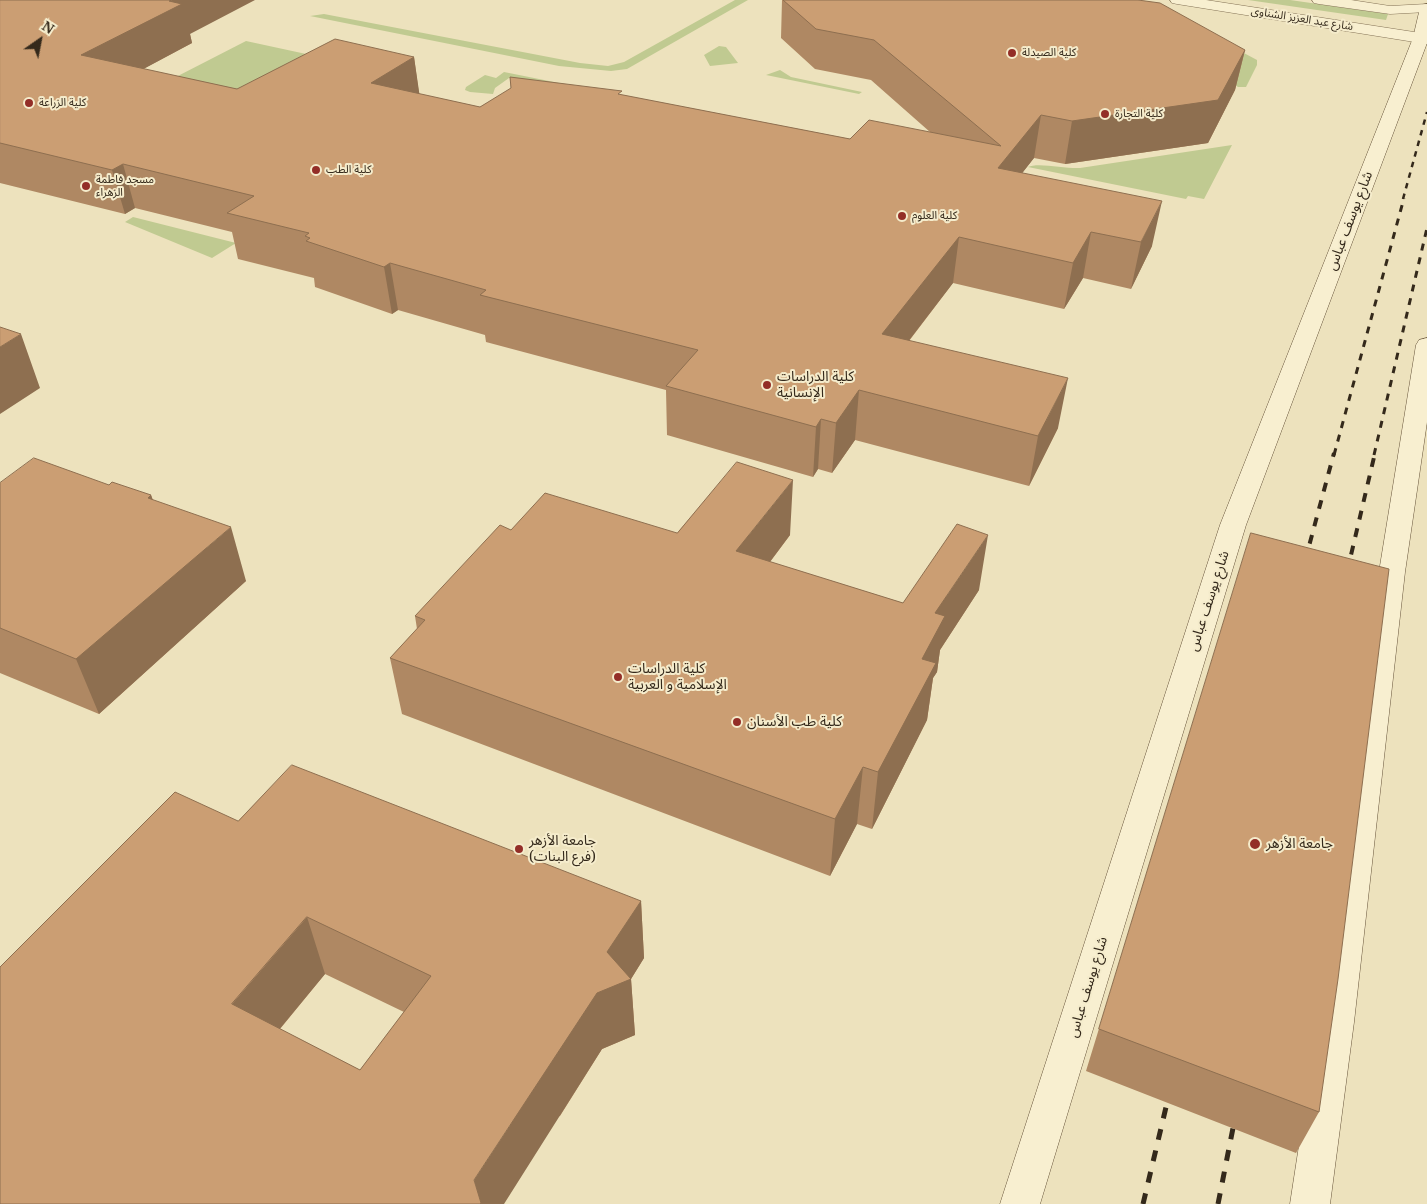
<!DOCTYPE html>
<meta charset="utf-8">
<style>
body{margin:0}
#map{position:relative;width:1427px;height:1204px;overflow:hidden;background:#ede2bd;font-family:"Noto Serif",serif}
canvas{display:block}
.north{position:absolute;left:15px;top:15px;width:50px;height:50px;-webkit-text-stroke:4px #f5eccc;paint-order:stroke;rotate:33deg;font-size:14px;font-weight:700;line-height:20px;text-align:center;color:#34291b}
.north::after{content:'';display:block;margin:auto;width:18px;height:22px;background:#34291b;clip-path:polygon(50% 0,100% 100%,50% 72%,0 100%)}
</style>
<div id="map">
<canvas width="1427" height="1204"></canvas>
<div class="north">N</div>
</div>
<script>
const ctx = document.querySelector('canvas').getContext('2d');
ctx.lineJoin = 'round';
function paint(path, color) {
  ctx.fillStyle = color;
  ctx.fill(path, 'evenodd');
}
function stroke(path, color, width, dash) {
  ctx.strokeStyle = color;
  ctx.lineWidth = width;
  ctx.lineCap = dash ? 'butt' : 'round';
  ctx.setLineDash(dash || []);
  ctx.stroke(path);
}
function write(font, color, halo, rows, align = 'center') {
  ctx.font = font + ' "Noto Serif","Noto Sans Arabic",serif';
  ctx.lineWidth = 4;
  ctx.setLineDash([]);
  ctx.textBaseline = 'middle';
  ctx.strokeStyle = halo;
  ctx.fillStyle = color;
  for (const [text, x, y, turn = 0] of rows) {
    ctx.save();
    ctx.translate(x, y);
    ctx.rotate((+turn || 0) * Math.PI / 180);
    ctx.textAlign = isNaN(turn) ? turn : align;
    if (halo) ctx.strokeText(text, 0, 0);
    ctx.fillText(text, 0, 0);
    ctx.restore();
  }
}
const green = new Path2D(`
 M 735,0 L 748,0 L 627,69 L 611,71 L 559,66 L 310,16 L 324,14 L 580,63 L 608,66 L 624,62 Z
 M 1248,0 L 1290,0 L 1388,14 L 1386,20 Z
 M 1162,37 L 1242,52 L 1257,60 L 1257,65 L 1246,87 L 1238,87 Z
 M 246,41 L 357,65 L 287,106 L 172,79 Z
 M 719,46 L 726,47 L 738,63 L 710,66 L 704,55 Z
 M 780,70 L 791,77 L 862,92 L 859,94 L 766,75 Z
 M 504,72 L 574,86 L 552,88 L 509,78 L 495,88 L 493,94 L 470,92 L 465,90 L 466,87 L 485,75 L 496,78 Z
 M 1232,145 L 1204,199 L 1188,196 L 1186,199 L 1028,167 C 1038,162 1066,169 1080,168 Z
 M 133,217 L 236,243 L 212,258 L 125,222 Z`);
const tertiary = new Path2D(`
 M 1170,0 L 1206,0 L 1427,34 L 1427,44 L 1177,4 L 1172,3 Z
 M 1312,0 L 1351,0 L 1390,6 L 1427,4 L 1427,12 L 1390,14 L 1319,4 L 1314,3 Z`);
const secondary = new Path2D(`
 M 1427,4 L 1427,43 L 1246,525 L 1040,1204 L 1000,1204 L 1220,525 L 1413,38 L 1420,8 L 1422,5 Z
 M 1427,338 L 1427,422 L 1405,572 L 1354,1022 L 1330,1204 L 1290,1204 L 1318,1022 L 1379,572 L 1416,345 L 1419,340 Z`);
const railFar3 = new Path2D(`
 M 1403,199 L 1427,112`);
const railFar2 = new Path2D(`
 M 1334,455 L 1404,198
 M 1374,455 L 1427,228`);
const railFar1 = new Path2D(`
 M 1305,561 L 1334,453
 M 1347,572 L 1375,453`);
const rail = new Path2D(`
 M 1143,1204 L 1167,1103
 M 1218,1204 L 1233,1128`);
const wall = new Path2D(`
 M 0,0 L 190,34 L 192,43 L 143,69 L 237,89 L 414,57 L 419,94 L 480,107 L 511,89 L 510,77 L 622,95 L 850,139 L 930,132 L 871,80 L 815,69 L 781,38 L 782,0 L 1138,0 L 1245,50 L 1235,90 L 1208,143 L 1065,164 L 1034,158 L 1022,173 L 1152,246 L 1131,289 L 1083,278 L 1064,309 L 953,283 L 909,341 L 1058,428 L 1029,486 L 855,440 L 832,473 L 818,469 L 813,477 L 667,435 L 666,390 L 486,342 L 485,335 L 398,310 L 392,314 L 315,287 L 314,278 L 238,259 L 232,232 L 135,208 L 125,214 L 0,183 Z
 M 0,483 L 109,485 L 151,495 L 153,500 L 246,581 L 99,714 L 0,673 Z
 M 511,530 L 790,535 L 770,562 L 903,603 L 979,590 L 940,650 L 937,672 L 933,678 L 927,720 L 872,829 L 857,824 L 830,876 L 402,714 L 390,658 L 417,629 L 415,616 Z
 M 1251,533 L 1319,1112 L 1296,1153 L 1086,1071 Z
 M 238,821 L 641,901 L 644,958 L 631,979 L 635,1035 L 602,1049 L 560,1116 L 0,1204 ZM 325,974 L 404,1012 L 360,1070 L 280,1029 Z`);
const shadedWall = new Path2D(`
 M 172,0 L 255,0 L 190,34 L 192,43 L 93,96 L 81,55 Z
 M 1245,50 L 1235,90 L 1208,143 L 1065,164 L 1072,121 Z
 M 414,57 L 420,98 L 371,83 Z
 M 1041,115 L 1034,158 L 991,213 L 998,168 Z
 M 123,164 L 135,208 L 125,214 L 112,170 Z
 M 1162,201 L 1152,246 L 1131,289 L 1141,242 Z
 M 1091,232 L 1083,278 L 1064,309 L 1073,263 Z
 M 959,237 L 953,283 L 877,382 L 882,334 Z
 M 390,263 L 398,310 L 392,314 L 384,267 Z
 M 21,334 L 40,388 L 0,414 L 0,347 Z
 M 1068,378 L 1058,428 L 1029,486 L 1038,436 Z
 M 859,390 L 855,440 L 832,473 L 836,423 Z
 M 821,419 L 818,469 L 813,477 L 816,427 Z
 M 793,480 L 790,535 L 736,607 L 736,551 Z
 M 151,495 L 169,549 L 148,498 Z
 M 231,527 L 246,581 L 99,714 L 76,659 Z
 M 988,535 L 979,590 L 940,650 L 937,672 L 933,678 L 927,720 L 872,829 L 878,772 L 922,659 L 935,613 Z
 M 863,767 L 857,824 L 830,876 L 835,819 Z
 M 641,901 L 644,958 L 631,979 L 635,1035 L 602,1049 L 504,1204 L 480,1204 L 474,1180 L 597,993 L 607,952 Z
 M 307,917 L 325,974 L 254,1060 L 232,1004 Z`);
const building = new Path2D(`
 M 0,0 L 172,0 L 169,1 L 182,4 L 81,55 L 237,89 L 335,39 L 414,57 L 371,83 L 480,107 L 511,88 L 510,77 L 622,91 L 618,94 L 850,139 L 869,120 L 1001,146 L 874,40 L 816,29 L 783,0 L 1138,0 L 1160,3 L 1245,50 L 1218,100 L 1072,121 L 1041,115 L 998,168 L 1162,201 L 1141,242 L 1091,232 L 1073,263 L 959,237 L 882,334 L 1068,378 L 1038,436 L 859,390 L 836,423 L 821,419 L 816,427 L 666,386 L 698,350 L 480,295 L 486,290 L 390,263 L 384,267 L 306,241 L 310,238 L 305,236 L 309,233 L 227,213 L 254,196 L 123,164 L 112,170 L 0,143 Z
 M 0,327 L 21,334 L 0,347 Z
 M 34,458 L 109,485 L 112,482 L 151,495 L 148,498 L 231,527 L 76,659 L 0,628 L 0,483 Z
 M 737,462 L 793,480 L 736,551 L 903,603 L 957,524 L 988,535 L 935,613 L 945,616 L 922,659 L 936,663 L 878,772 L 863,767 L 835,819 L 390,658 L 425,620 L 415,616 L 500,525 L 511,530 L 545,493 L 677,533 Z
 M 1251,533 L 1389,569 L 1338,979 L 1319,1112 L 1099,1029 Z
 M 292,765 L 641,901 L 607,952 L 631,979 L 597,993 L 474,1180 L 481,1203 L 480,1204 L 0,1204 L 0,967 L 175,792 L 238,821 ZM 307,917 L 431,976 L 360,1070 L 232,1004 Z`);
const markers = [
 [1012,53,5,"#932e27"],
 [29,103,5,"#932e27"],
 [1105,114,5,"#932e27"],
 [316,170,5,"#932e27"],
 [86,186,5,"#932e27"],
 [902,216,5,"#932e27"],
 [767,385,5,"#932e27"],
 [618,677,5,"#932e27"],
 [737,722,5,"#932e27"],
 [1255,844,6,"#932e27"],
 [519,849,5,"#932e27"]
];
const farStreetnames = [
 ["شارع عبد العزيز الشناوى",1302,19,9]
];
const farPoinames = [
 ["كلية الصيدلة",1022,53],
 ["كلية الزراعة",39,103],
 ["كلية التجارة",1115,114],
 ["كلية الطب",326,170],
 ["مسجد فاطمة",96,180],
 ["الزهراء",96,193],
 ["كلية العلوم",912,216]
];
const streetNames = [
 ["شارع يوسف عباس",1350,221,-69],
 ["شارع يوسف عباس",1209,601,-72],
 ["شارع يوسف عباس",1088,987,-73]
];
const poiNames = [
 ["كلية الدراسات",777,377],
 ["الإنسانية",777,393],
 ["كلية الدراسات",628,669],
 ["الإسلامية و العربية",628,685],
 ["كلية طب الأسنان",747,722],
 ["جامعة الأزهر",529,841],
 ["(فرع البنات)",529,857],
 ["جامعة الأزهر",1266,844]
];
paint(green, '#c0ca91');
stroke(tertiary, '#847256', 1);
stroke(secondary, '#66533a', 1);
paint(tertiary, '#f8efd0');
paint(secondary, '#f8efd0');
stroke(railFar3, '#34291b', 2.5, [5.5, 5.5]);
stroke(railFar2, '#34291b', 3, [7, 7]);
stroke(railFar1, '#34291b', 4, [9, 9]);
stroke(rail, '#34291b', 5, [11, 11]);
paint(wall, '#af8863');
paint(shadedWall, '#8e6f50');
paint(building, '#cb9e73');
stroke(building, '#8e6f50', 1);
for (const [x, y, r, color] of markers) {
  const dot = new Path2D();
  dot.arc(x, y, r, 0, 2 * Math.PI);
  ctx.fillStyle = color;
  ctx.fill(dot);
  stroke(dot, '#f5eccc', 2);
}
write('11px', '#34291b', '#f5eccc', farStreetnames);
write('11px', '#34291b', '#f5eccc', farPoinames, 'left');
write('14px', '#34291b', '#f5eccc', streetNames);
write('14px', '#34291b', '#f5eccc', poiNames, 'left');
</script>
